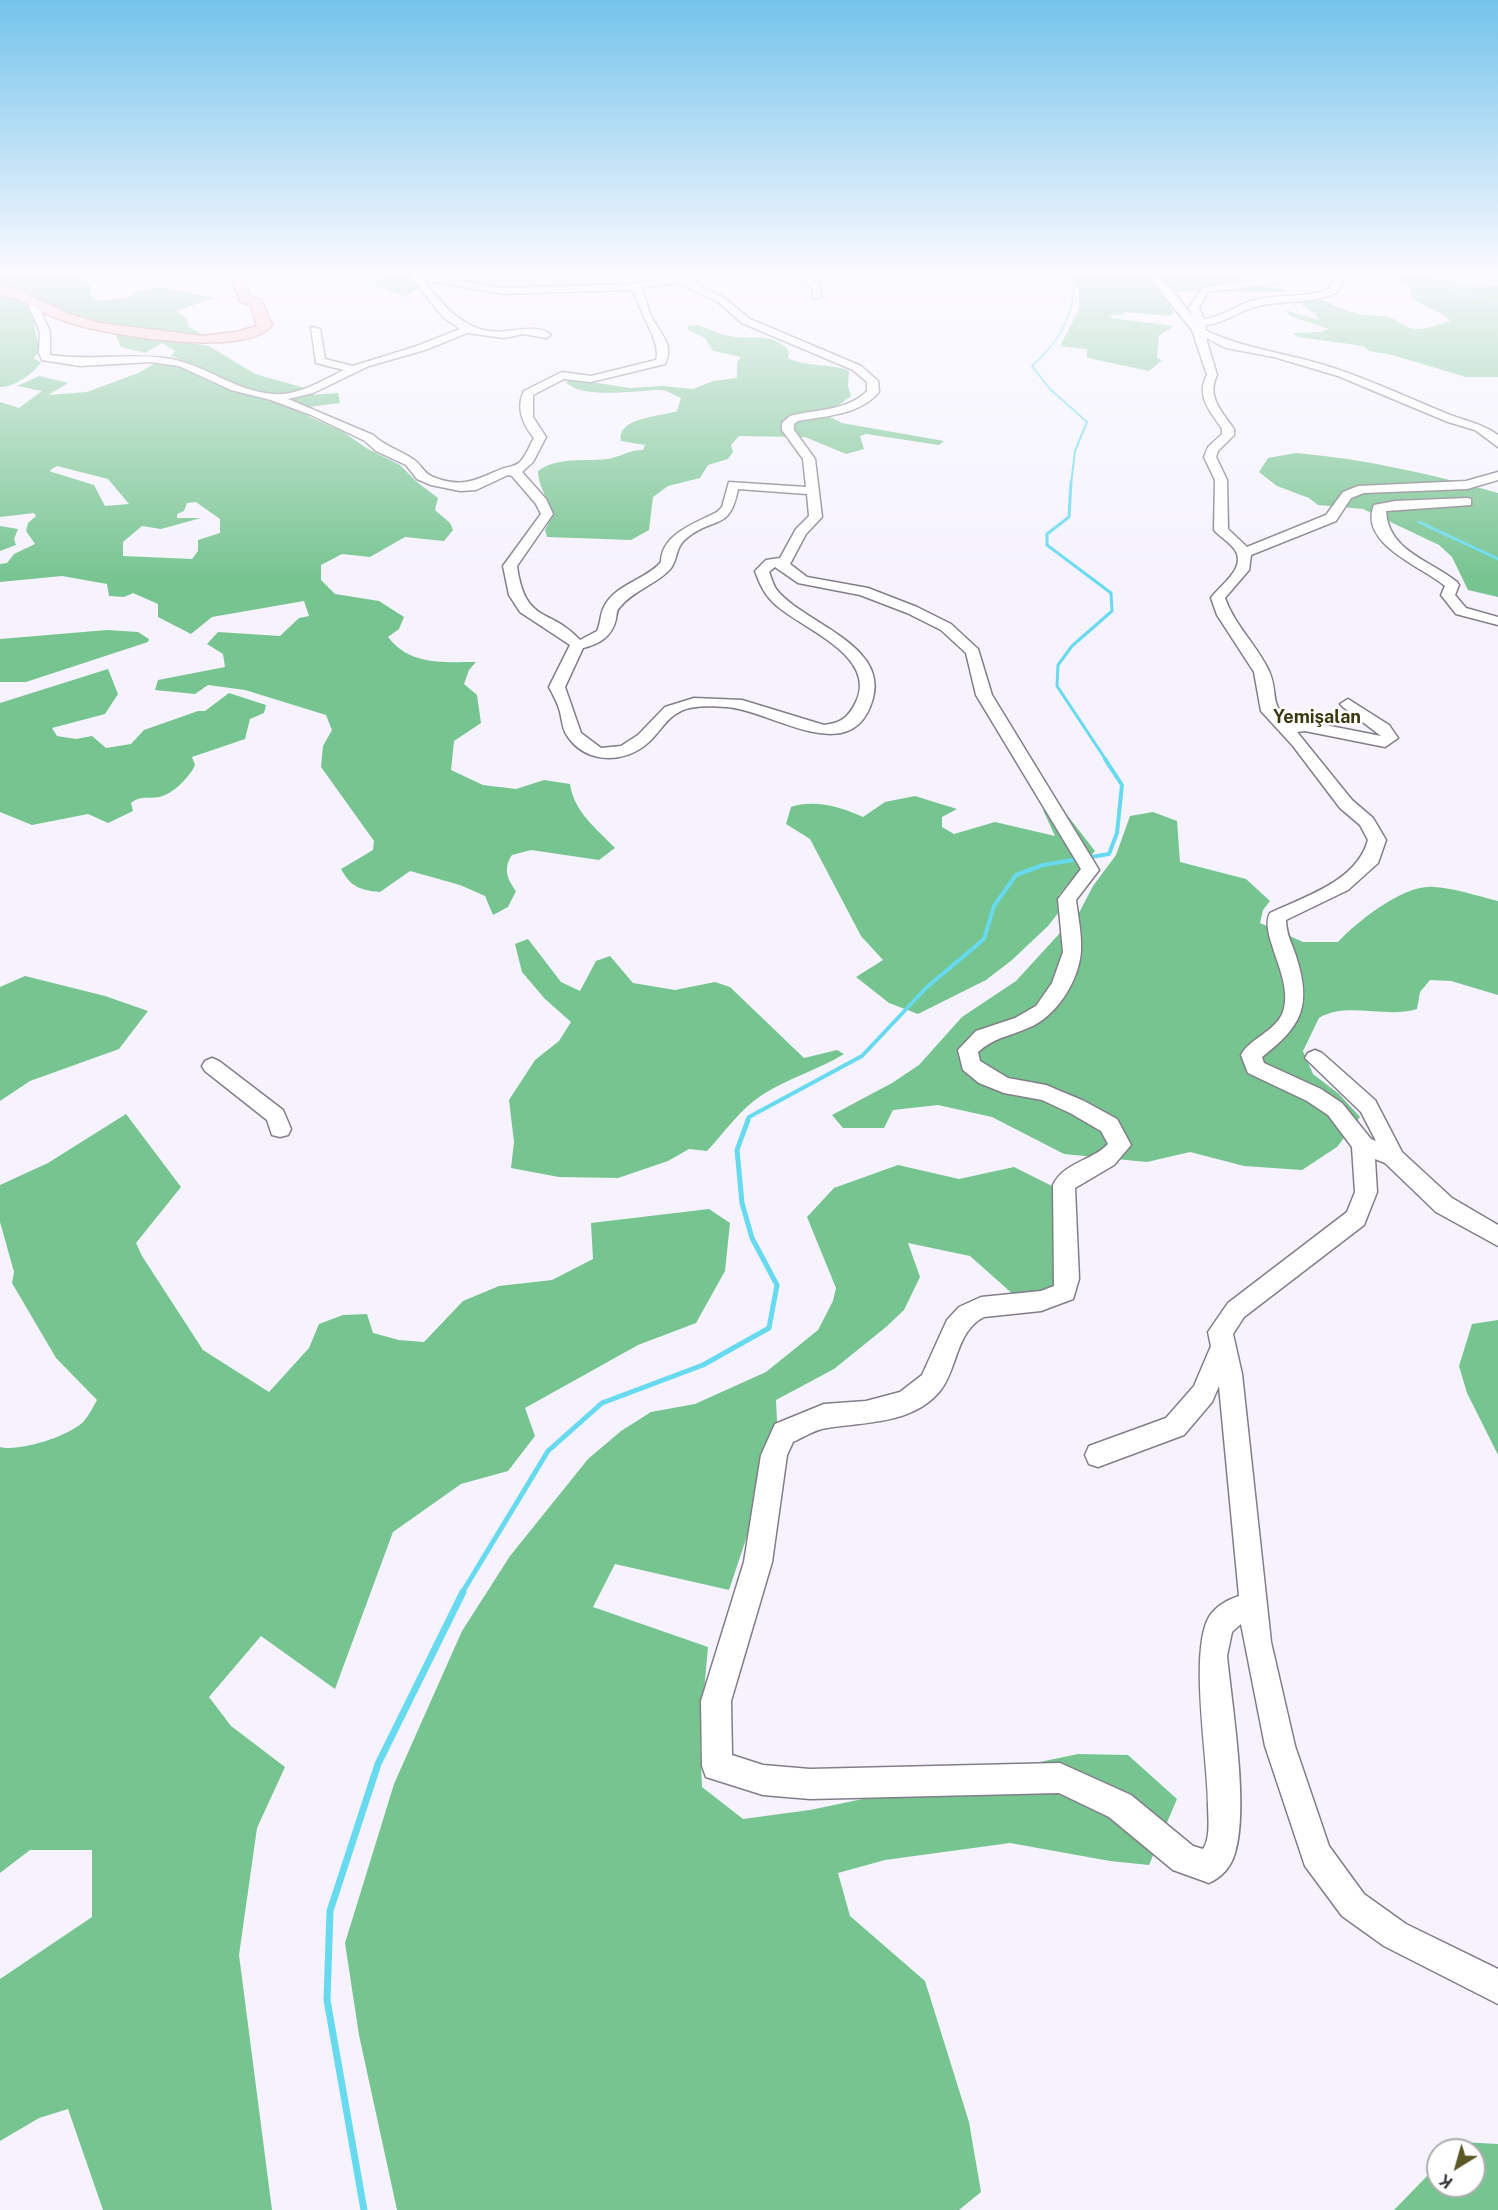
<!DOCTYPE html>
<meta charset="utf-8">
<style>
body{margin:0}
#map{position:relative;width:1498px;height:2210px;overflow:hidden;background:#f6f3ff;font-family:"Public Sans",sans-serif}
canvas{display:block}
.north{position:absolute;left:1426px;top:2138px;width:60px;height:60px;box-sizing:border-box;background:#fff;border:2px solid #afaeb0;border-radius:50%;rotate:217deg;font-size:16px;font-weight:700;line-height:24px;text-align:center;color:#37353a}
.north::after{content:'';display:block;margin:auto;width:21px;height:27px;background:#5a5925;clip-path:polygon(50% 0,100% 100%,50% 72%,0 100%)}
</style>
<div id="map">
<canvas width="1498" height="2210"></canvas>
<div class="north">K</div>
</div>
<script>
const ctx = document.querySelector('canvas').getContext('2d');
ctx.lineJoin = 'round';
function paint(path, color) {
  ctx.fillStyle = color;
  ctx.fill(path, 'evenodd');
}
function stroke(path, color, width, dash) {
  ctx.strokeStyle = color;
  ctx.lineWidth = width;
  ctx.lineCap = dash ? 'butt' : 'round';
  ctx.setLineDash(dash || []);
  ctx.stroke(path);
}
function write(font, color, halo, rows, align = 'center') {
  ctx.font = font + ' "Public Sans",sans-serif';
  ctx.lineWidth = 5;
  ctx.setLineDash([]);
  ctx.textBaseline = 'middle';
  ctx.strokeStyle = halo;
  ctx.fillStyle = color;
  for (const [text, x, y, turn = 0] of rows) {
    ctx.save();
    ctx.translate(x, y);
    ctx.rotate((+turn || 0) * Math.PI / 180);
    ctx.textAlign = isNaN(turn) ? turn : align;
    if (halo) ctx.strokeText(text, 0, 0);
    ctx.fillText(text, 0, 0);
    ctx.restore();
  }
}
const forest = new Path2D(`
 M 0,272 L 71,272 L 80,275 L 80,278 L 90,284 L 92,296 L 97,301 L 130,297 L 139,291 L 152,288 L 167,288 L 213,298 L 177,311 L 186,318 L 189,327 L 205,336 L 201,337 L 84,322 L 18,289 L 0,284 Z
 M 379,272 L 409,272 L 419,287 L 405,297 L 373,284 L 384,275 Z
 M 1120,272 L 1232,272 L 1250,285 L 1285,289 L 1285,292 L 1168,291 L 1174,313 L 1170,316 L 1125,312 L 1122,315 L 1111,315 L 1111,318 L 1174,326 L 1159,336 L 1157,358 L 1162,360 L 1149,371 L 1087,358 L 1087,349 L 1060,346 L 1079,309 L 1079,290 L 1072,282 L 1076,281 L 1072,277 C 1088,272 1103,277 1120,272 Z
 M 1404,276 L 1423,276 L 1460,283 L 1498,285 L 1498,377 L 1466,377 L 1392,355 L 1369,351 L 1363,346 L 1298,337 L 1293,333 L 1320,332 L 1329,329 L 1290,316 L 1285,310 L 1319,320 L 1315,314 L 1302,305 L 1303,295 L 1309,294 C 1340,307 1349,316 1384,316 C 1392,316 1401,325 1410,328 C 1423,332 1437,324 1451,321 C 1439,309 1424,308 1411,297 L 1410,287 L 1400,281 Z
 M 0,293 C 34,293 33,326 40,350 L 34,358 L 41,363 C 32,374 15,387 0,387 Z
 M 698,325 C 710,329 723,336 735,337 C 756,339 774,333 789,351 L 788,358 C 808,368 833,363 849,371 L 848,386 L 851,396 L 836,407 L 830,417 L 842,423 L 944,441 L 939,445 L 866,434 L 860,436 L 864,449 L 846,454 L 805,437 L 739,436 L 731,445 L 733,452 L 728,459 L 708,465 L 700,478 L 668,486 L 653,497 L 649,530 L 631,540 L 547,537 L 545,530 L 553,514 C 548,499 538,486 538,471 C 559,456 583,462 607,459 C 621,457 630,449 643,450 L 645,445 L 621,441 C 617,417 660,417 677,411 L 681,398 C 674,395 667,390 659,390 C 638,390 581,400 566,382 L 572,379 L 630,388 L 662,386 L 693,389 L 713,381 L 737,378 L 737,362 L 741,357 L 713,351 L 705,338 L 688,330 L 687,326 Z
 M 118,332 L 209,346 L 255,374 L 305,388 L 310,395 L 338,393 L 340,403 L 293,409 L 343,432 L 368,449 L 400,465 L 417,482 L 438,498 L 435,510 L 450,523 L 453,530 L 444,541 L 405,537 L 370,557 L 342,554 L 321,565 L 321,580 L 335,594 L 379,601 L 404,617 L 399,629 L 388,637 C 410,666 444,662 476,662 L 469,670 L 464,684 L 477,695 L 481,723 L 454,741 L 451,770 L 483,785 L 516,789 L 544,780 L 570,784 C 574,812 596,828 615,848 L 599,860 L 531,850 L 512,855 C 503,868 507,879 516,891 L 508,907 L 493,915 L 485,896 L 460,885 L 410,871 L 380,892 C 360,890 351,887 341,869 L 373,850 L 374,841 L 321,767 L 323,746 L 332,730 L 326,715 L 245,690 L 208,685 L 195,694 L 155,690 L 158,680 L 225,667 L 223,654 L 207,644 L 218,632 L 280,636 L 299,618 L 309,616 L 304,601 L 212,617 L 191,634 L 158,617 L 158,604 L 133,593 L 124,597 L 109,596 L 107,584 L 62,576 L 0,582 L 0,564 L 7,563 L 14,554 L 35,544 L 26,531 L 28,523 L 36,516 L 34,513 L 0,517 L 0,402 L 19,408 L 42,391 L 17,386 L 39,376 L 68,383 L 48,395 L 87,392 L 138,373 L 154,364 L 179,365 L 187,362 L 171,356 L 175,351 L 162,343 L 145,353 L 121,347 L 115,334 ZM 57,466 L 108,479 L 129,504 L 105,506 L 94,485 L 49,471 ZM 196,502 L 220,519 L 220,533 L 198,540 L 198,551 L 192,559 L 123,556 L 123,542 L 142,526 L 161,529 L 201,518 L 177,518 L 177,514 L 184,511 L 187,503 Z
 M 1296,453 C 1365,459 1431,474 1498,493 L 1498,597 L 1468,590 L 1452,557 L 1439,545 L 1363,509 L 1318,505 L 1309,498 L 1277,486 L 1259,472 L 1268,458 Z
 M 0,526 L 18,529 L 14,539 L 16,545 L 0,551 Z
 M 107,630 L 138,632 L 149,639 L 148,642 L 26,682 L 0,682 L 0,639 Z
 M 108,669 L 118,694 L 105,714 L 52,728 L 57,736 L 76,739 L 92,736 L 106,748 L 131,744 L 144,730 L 198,711 L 205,711 L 229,693 L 266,705 L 264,713 L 250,719 L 245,739 L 192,757 L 195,765 C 190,777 172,795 159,797 C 147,799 141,795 131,803 L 133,811 L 108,823 L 88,814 L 32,825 L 0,812 L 0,703 Z
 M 915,796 L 957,809 L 942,817 L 942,827 L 954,834 L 995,822 L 1055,836 L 1043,810 L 1064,811 L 1095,851 L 1058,896 L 1059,912 L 1048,926 L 1012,960 L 986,980 L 918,1014 L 889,1003 L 856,977 L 883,960 L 861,936 L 810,839 L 786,824 L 791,807 C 814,799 842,807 863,817 L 885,802 Z
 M 1153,812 L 1177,821 L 1180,862 L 1246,879 L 1270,901 L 1263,910 L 1260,923 L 1303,942 L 1338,942 C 1358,921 1404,884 1434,887 C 1455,888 1477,896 1498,901 L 1498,995 L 1451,981 L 1430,980 L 1420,992 L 1417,1009 C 1386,1019 1347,1001 1319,1018 L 1303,1051 L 1313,1074 L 1339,1094 L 1360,1117 L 1337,1147 L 1302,1170 L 1244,1166 L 1190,1152 L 1147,1162 L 1064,1154 L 992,1117 L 938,1105 L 893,1110 L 884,1128 L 843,1128 L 832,1115 L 892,1083 L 919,1065 L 962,1017 L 1016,981 L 1080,911 L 1093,886 L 1116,855 L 1130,816 Z
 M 528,939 L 561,982 L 580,991 L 596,961 L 610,956 L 633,983 L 675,990 L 715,982 L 730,987 L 804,1058 L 837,1050 L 844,1054 C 818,1070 788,1078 762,1095 C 741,1108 724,1133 707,1151 L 689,1149 L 668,1161 L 618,1178 L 559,1177 L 511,1168 L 514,1142 L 509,1100 L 535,1060 L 559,1041 L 571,1022 L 545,999 L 522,972 L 515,944 Z
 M 25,976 L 105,996 L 148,1011 L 119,1049 L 30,1081 L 0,1101 L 0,987 Z
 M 126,1114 L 181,1187 L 136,1243 L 142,1256 L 203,1350 L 269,1392 L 309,1348 L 319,1324 L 343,1315 L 367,1314 L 373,1333 L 399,1340 L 424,1342 L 463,1301 L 499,1286 L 552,1280 L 593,1259 L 591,1223 L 709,1209 L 730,1223 L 725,1271 L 696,1323 L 638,1345 L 525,1408 L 535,1436 L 508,1471 L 461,1484 L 393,1532 L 335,1689 L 261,1636 L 209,1697 L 231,1726 L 285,1767 L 257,1828 L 239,1955 L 272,2210 L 103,2210 L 68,2109 L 39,2118 L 0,2141 L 0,1979 L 92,1917 L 92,1850 L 30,1850 L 0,1873 L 0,1447 C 20,1452 70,1436 84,1421 C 89,1415 93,1407 97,1400 L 56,1358 L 12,1283 L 14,1272 L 0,1222 L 0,1185 L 48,1163 Z
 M 898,1165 L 959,1179 L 1014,1167 L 1054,1187 L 1060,1274 L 1049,1291 L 1015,1296 L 970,1256 L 908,1243 L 920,1277 L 904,1310 L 886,1327 L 834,1369 L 776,1400 L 777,1421 L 767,1441 L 749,1530 L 729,1590 L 615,1564 L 593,1607 L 708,1647 L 700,1737 L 702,1787 L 743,1819 L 810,1810 L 1078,1754 L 1128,1755 L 1177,1799 L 1149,1865 L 1110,1861 L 1010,1843 L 885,1860 L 838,1873 L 850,1916 L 925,1981 L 969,2122 L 981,2192 L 959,2210 L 397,2210 L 359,2035 L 345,1943 L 394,1784 L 462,1631 L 510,1556 L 588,1459 L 621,1431 L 651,1412 L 695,1404 L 766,1372 L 818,1330 L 833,1301 L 836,1288 L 807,1217 L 834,1188 Z
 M 1498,1320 L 1498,1455 L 1467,1393 L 1459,1366 L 1472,1324 Z
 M 1444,2141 L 1498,2144 L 1498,2210 L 1394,2210 L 1431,2172 L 1438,2156 L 1438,2186 L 1474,2186 L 1474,2150 L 1440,2150 Z`);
const streamFar4 = new Path2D(`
 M 1060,272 L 1074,289 C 1071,322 1056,344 1032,366 L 1050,389 L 1087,422 L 1075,451 L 1071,484
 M 1439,286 L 1498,304`);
const streamFar3 = new Path2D(`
 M 1071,482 L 1069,517 L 1047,534 L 1047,545 L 1111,593 L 1112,611 L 1072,646 L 1058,665 L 1057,686 L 1106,760
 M 1419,522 L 1498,559`);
const streamFar2 = new Path2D(`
 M 747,1121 L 749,1117 L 862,1056 L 927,987 L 984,939 L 994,906 L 1016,875 L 1043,865 L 1109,854 L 1117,833 L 1122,785 L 1105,759`);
const streamFar1 = new Path2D(`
 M 462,1593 L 548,1451 L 602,1403 L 703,1365 L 769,1328 L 777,1285 L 752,1238 L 742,1203 L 737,1150 L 748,1120`);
const stream = new Path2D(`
 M 364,2210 L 327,2000 L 330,1911 L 378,1764 L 463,1592`);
const minor = new Path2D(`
 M 410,272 L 503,288 L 631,284 L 678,277 L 688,279 L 724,298 L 750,319 L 861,366 L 878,381 L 879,392 C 860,415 825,416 798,421 L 794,424 L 794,430 L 815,459 L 822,517 L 806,534 L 790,564 L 807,577 L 868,588 L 917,607 L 951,624 L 978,649 L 992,695 L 1099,870 L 1076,900 C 1078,916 1082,935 1081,951 C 1079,981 1056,1017 1028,1028 C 1010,1036 993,1038 978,1052 L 980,1061 L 1008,1078 L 1046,1085 L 1084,1101 L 1117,1119 L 1131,1145 L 1114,1165 L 1075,1188 L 1079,1279 L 1073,1299 L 1041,1311 L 984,1317 C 955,1332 958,1369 940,1391 C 913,1424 865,1422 827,1428 C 816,1429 804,1437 793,1442 L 787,1455 L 772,1562 L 731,1701 L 732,1755 L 763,1765 L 810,1769 L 1060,1763 L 1131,1795 L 1193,1846 L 1203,1849 C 1211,1838 1208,1818 1208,1804 C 1208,1759 1189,1652 1209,1617 C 1216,1606 1227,1600 1239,1596 L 1219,1386 L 1212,1402 L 1184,1435 L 1098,1467 L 1089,1464 L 1085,1455 L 1089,1446 L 1166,1418 L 1194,1386 L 1211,1346 L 1208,1332 L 1228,1303 L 1347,1212 L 1355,1192 L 1352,1147 L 1328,1115 L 1307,1101 L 1248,1073 L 1241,1055 C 1250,1038 1275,1032 1283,1012 C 1295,980 1258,934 1270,913 C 1306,896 1357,881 1368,840 L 1360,825 L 1340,808 L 1293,746 L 1261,711 L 1254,672 L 1217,615 L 1211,598 C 1220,585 1247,568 1235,550 C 1230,542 1220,537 1214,530 L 1215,480 L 1204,457 L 1208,447 L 1222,434 L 1222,429 C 1211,412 1195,396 1207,375 L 1192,330 L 1145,272 L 1158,274 L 1192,315 L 1189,308 L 1202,288 L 1273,278 L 1278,276 L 1278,272 L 1288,272 L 1286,280 L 1277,283 L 1208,292 L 1199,308 L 1204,319 C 1224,317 1239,303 1258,299 C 1283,294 1305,298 1329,289 L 1338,272 L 1348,272 L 1336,293 C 1307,304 1292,300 1263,305 C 1243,308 1226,323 1206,325 L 1205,330 C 1242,348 1284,353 1324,365 C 1364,377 1404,396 1443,412 C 1461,420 1482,423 1498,435 L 1498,447 L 1475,430 L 1448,422 L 1338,376 L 1274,357 L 1226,348 L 1206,338 L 1217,375 C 1206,396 1222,412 1234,429 L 1234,435 L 1218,451 L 1216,457 L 1227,480 L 1228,529 L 1247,547 L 1326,515 L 1343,492 L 1358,486 L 1466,481 L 1498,472 L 1498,480 L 1467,489 L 1364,493 L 1351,498 L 1336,521 L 1251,555 L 1249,570 L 1225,598 C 1235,626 1257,645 1269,671 C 1279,694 1268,700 1289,723 L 1305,721 L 1381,736 L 1343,707 L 1340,704 L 1348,699 L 1389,725 L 1398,738 L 1385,747 L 1305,731 L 1297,732 L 1352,800 L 1373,818 L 1386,840 L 1378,863 L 1348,890 L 1286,920 C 1286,934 1292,944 1296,956 C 1312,1006 1302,1026 1262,1057 L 1264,1063 L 1321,1089 L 1342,1103 L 1371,1139 L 1376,1141 L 1361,1112 L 1305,1058 L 1308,1053 L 1315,1050 L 1322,1053 L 1375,1100 L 1402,1152 L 1452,1198 L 1498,1225 L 1498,1246 L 1436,1212 L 1385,1163 L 1375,1159 L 1377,1192 L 1364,1225 L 1244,1317 L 1233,1334 L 1242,1374 L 1271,1642 L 1295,1746 L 1329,1846 L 1364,1894 L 1406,1924 L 1498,1969 L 1498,2004 L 1384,1946 L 1342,1916 L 1305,1866 L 1265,1746 L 1241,1624 L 1232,1632 L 1227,1656 C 1232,1706 1249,1808 1235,1853 C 1231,1867 1222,1877 1209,1883 L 1173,1870 L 1109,1817 L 1059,1793 L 810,1799 L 763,1795 L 706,1777 L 702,1766 L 701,1701 L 744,1562 L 761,1455 L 775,1424 L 824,1404 L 866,1401 L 900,1392 L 922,1375 L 947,1320 L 959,1307 L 981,1297 L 1041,1291 L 1054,1286 L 1053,1185 C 1064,1162 1092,1161 1108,1144 L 1101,1131 L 1070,1113 L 1042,1100 L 1004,1093 L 979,1083 L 963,1070 L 958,1050 L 976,1031 L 1015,1018 L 1036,1006 L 1052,983 L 1063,952 L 1058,899 L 1081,869 L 976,695 L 966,653 L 941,630 L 907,613 L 860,595 L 798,583 L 775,567 L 769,572 C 771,577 773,584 776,589 C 801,622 888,644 873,698 C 853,772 770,709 726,707 C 713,706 693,705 681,711 C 667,717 660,732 649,742 C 624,765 584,764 566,734 C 562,727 562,719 560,712 C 558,703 553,695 549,687 L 570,645 L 520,612 L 509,595 L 503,566 L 541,514 L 536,504 L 512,476 L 508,475 L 476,490 L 460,491 L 431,485 L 417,479 L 406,465 L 376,451 L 365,441 L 311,415 L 271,400 L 231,390 L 179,366 L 151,362 L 80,366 L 42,360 L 39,353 L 40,332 L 27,302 L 36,300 L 50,332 L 50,355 C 91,361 127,353 165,358 C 204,363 235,392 274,394 C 298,396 323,380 344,370 L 316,363 L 311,327 L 320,329 L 325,359 L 353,366 L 417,346 L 460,329 L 443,317 L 411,277 ZM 424,280 L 503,294 L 629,290 L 634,292 C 639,312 662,344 656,360 L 591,376 L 562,372 L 524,391 C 516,407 522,424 534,438 C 530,445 526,456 520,462 C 513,468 508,466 499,470 C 474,481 461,488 433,477 C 423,473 421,464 413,459 C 400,450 386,447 373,435 L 288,399 L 313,393 L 369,366 L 425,350 L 467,333 L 504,338 L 523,334 L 546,338 L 551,335 C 539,325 521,330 506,331 C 469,336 444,308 424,280 ZM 678,283 L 718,302 L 742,323 L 853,370 L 867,382 L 867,391 C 848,411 816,409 790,416 L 782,423 L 782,430 L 803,459 L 806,487 L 729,482 L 722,507 L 717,512 C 696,523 661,534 661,562 C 646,580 615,584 604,607 C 600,614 601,623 597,631 L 580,640 C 550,607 525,625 517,566 L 553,514 L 546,499 L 522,472 L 533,462 L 546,437 L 533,417 L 533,395 L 564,379 L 591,382 L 665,364 C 675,345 659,332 651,316 C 647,307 646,296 641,288 ZM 738,489 L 807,494 L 809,516 L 796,529 L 780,558 L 766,560 L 755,571 C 760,585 765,596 777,606 C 803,629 878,656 856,702 C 848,718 841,723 824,725 L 742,700 L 694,698 L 665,707 L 638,735 L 621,746 L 601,748 L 581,733 L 565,687 L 583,648 C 599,644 612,637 616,619 C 617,614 616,611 620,607 C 634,590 659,583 671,568 C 678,559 675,546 688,537 C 715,516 730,531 738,489 Z
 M 714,272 L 778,272 L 773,275 L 719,275 Z
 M 778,272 L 796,272 L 820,285 L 821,297 L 813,299 L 812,288 Z
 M 1467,498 L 1471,499 L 1471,505 L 1386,511 C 1388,551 1430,560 1457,582 L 1459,585 L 1455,595 L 1466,608 L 1498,617 L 1498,625 L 1456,614 L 1441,595 L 1445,586 C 1423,567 1358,544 1374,505 L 1395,501 Z
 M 212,1058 L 219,1061 L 283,1110 L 291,1129 L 288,1135 L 280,1137 L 272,1135 L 267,1120 L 205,1071 L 202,1066 L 205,1061 Z`);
const major = new Path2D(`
 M 226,272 L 238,272 L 244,279 L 250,296 L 261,300 L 272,325 C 247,360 95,334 59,319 C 39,312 21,297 0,295 L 0,287 L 16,289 L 69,314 L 100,323 L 202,336 L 236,332 L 257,326 L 251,305 L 240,301 L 232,280 Z`);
const farQuarternames = [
 ["Yemişalan",1317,717]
];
paint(forest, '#76c490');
stroke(streamFar4, '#67daf0', 2);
stroke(streamFar3, '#67daf0', 3);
stroke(streamFar2, '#67daf0', 4);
stroke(streamFar1, '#67daf0', 5);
stroke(stream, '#67daf0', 7);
stroke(minor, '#827e89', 3);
stroke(major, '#b37c7a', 3);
paint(minor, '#fff');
paint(major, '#fac8c4');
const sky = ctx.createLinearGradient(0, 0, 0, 581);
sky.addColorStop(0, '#74c3eb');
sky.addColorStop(0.47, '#fbfaff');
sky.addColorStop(1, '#fbfaff00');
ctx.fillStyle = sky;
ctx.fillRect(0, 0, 1498, 581);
write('bold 18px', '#39380e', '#fff', farQuarternames);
</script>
